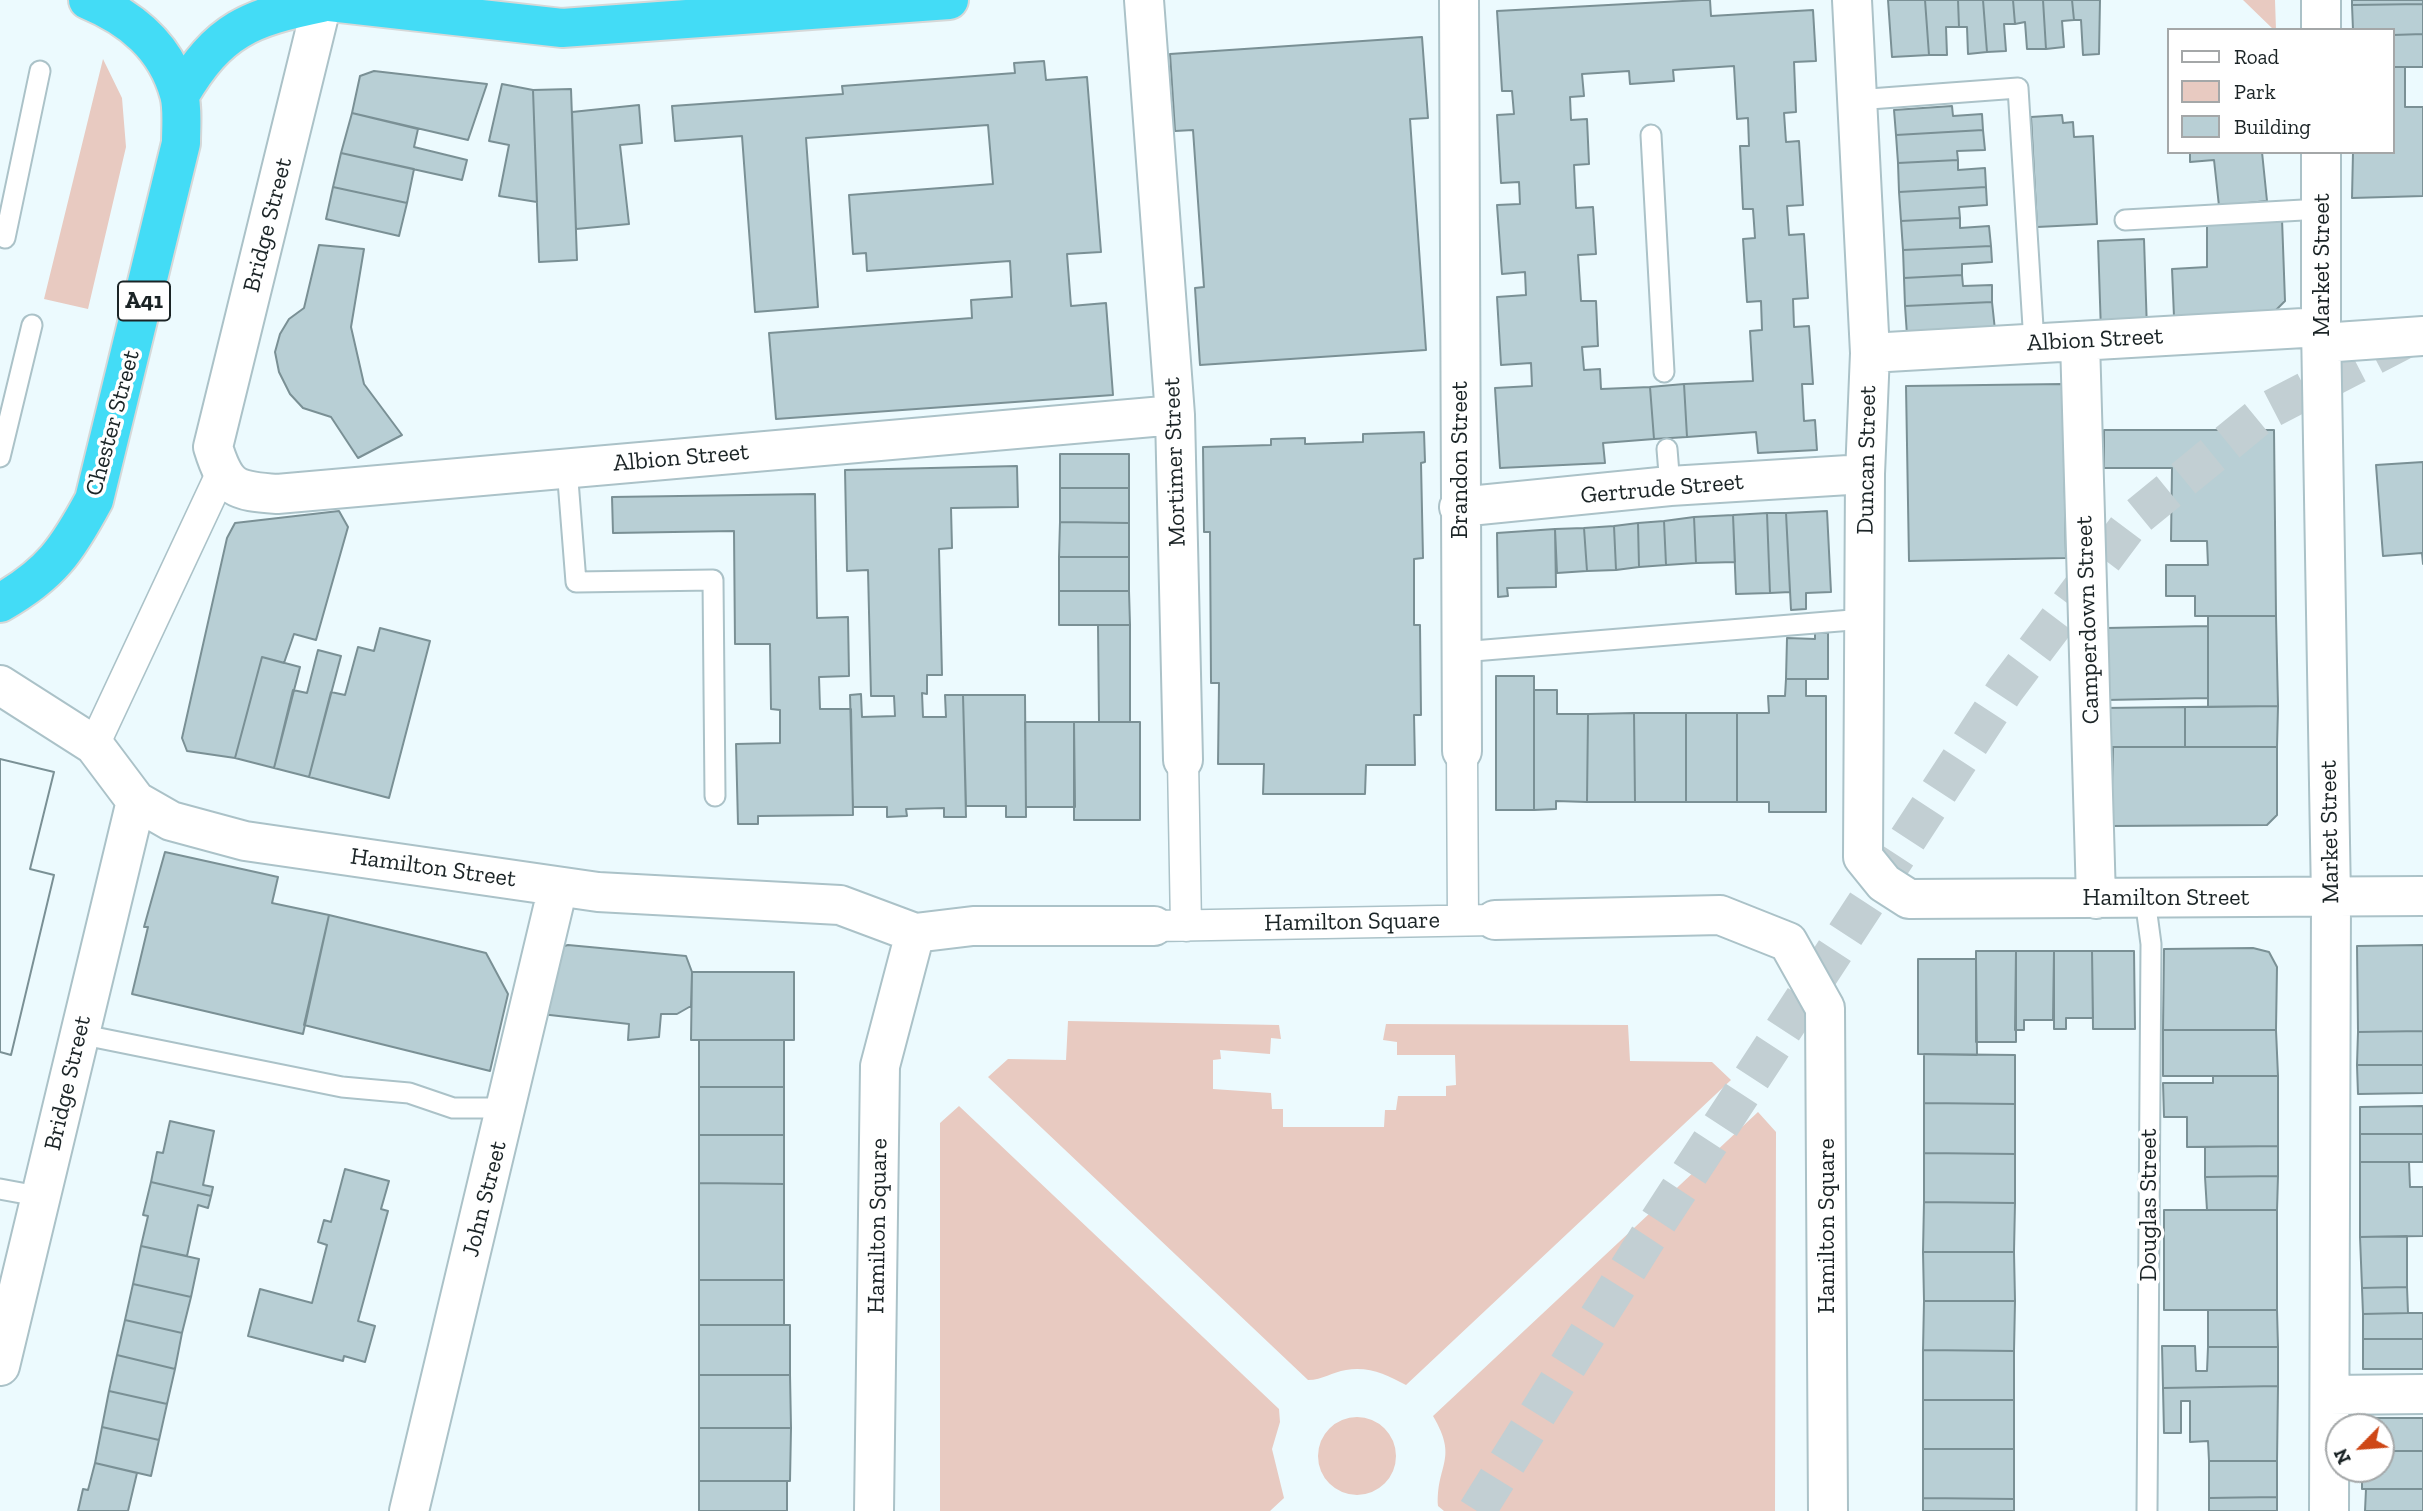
<!DOCTYPE html>
<style>
body{margin:0}
#map{position:relative;width:2423px;height:1511px;overflow:hidden;background:#ecfafe;font-family:"Zilla Slab",serif}
canvas{display:block}
.legend{position:absolute;left:2167px;top:28px;width:228px;height:126px;box-sizing:border-box;background:#fff;border:2px solid #a4a7a8;margin:0;padding:9px 12px;list-style:none;font-size:21px;color:#1b2426}
.legend li{display:flex;align-items:center;gap:14px;height:35px}
.legend b{width:35px;border:2px solid #a4a7a8}
.north{position:absolute;left:2325px;top:1413px;width:70px;height:70px;box-sizing:border-box;background:#fff;border:2px solid #a4a7a8;border-radius:50%;rotate:245deg;font-size:19px;font-weight:700;line-height:28px;text-align:center;color:#1b2426}
.north::after{content:'';display:block;margin:auto;width:24px;height:32px;background:#ce4716;clip-path:polygon(50% 0,100% 100%,50% 72%,0 100%)}
</style>
<div id="map">
<canvas width="2423" height="1511"></canvas>
<ul class="legend">
<li><b style="height:9px;background:#fff"></b>Road</li>
<li><b style="height:19px;background:#e8cac1"></b>Park</li>
<li><b style="height:19px;background:#b8cfd5"></b>Building</li>
</ul>
<div class="north">N</div>
</div>
<script>
const ctx = document.querySelector('canvas').getContext('2d');
ctx.lineJoin = 'round';
function paint(path, color) {
  ctx.fillStyle = color;
  ctx.fill(path, 'evenodd');
}
function stroke(path, color, width, dash) {
  ctx.strokeStyle = color;
  ctx.lineWidth = width;
  ctx.lineCap = dash ? 'butt' : 'round';
  ctx.setLineDash(dash || []);
  ctx.stroke(path);
}
function write(font, color, halo, rows, align = 'center') {
  ctx.font = font + ' "Zilla Slab",serif';
  ctx.lineWidth = 7;
  ctx.setLineDash([]);
  ctx.textBaseline = 'middle';
  ctx.strokeStyle = halo;
  ctx.fillStyle = color;
  for (const [text, x, y, turn = 0] of rows) {
    ctx.save();
    ctx.translate(x, y);
    ctx.rotate((+turn || 0) * Math.PI / 180);
    ctx.textAlign = isNaN(turn) ? turn : align;
    if (halo) ctx.strokeText(text, 0, 0);
    ctx.fillText(text, 0, 0);
    ctx.restore();
  }
}
const green = new Path2D(`
 M 2243,0 L 2275,0 L 2276,30 L 2274,30 Z
 M 103,59 L 122,98 L 126,147 L 88,309 L 44,299 Z
 M 1068,1021 L 1279,1025 L 1281,1039 L 1271,1038 L 1270,1054 L 1220,1050 L 1221,1059 L 1213,1060 L 1213,1089 L 1271,1093 L 1272,1109 L 1283,1109 L 1283,1127 L 1384,1127 L 1385,1110 L 1396,1110 L 1398,1096 L 1446,1096 L 1446,1086 L 1456,1085 L 1455,1055 L 1397,1055 L 1397,1042 L 1383,1040 L 1386,1024 L 1628,1025 L 1630,1061 L 1712,1062 L 1731,1080 L 1406,1385 C 1387,1375 1369,1366 1346,1370 C 1332,1372 1323,1380 1308,1380 L 988,1077 L 1008,1059 L 1066,1060 Z
 M 959,1106 L 1279,1409 L 1280,1422 L 1272,1449 L 1284,1498 L 1270,1511 L 940,1511 L 940,1123 Z
 M 1758,1112 L 1776,1132 L 1775,1511 L 1444,1511 L 1438,1506 C 1436,1464 1459,1460 1433,1416 Z
 M1318 1456a39 39 0 1 1 78 0a39 39 0 1 1-78 0Z`);
const building = new Path2D(`
 M 1701,0 L 1710,0 L 1711,16 L 1813,10 L 1816,61 L 1794,62 L 1796,112 L 1784,113 L 1786,142 L 1799,141 L 1803,205 L 1787,206 L 1789,235 L 1804,234 L 1808,298 L 1793,299 L 1794,327 L 1809,326 L 1813,384 L 1802,384 L 1804,421 L 1815,420 L 1817,450 L 1758,453 L 1756,432 L 1687,437 L 1684,384 L 1753,381 L 1750,331 L 1762,330 L 1761,301 L 1747,302 L 1743,239 L 1755,238 L 1753,209 L 1743,209 L 1740,146 L 1749,146 L 1748,118 L 1737,119 L 1734,66 L 1673,70 L 1674,81 L 1630,84 L 1629,71 L 1582,74 L 1584,96 L 1570,97 L 1571,120 L 1587,119 L 1589,164 L 1574,165 L 1576,208 L 1593,207 L 1596,254 L 1578,255 L 1581,301 L 1596,301 L 1598,346 L 1582,347 L 1584,370 L 1600,369 L 1601,389 L 1650,387 L 1654,439 L 1603,443 L 1605,463 L 1500,468 L 1495,388 L 1532,386 L 1531,363 L 1501,365 L 1497,297 L 1526,295 L 1525,272 L 1502,274 L 1497,205 L 1520,204 L 1519,182 L 1501,183 L 1497,115 L 1514,114 L 1512,91 L 1502,91 L 1497,11 Z
 M 1888,0 L 1925,0 L 1929,55 L 1892,57 Z
 M 1925,0 L 1958,0 L 1959,27 L 1946,27 L 1947,55 L 1929,55 Z
 M 1958,0 L 1983,0 L 1987,52 L 1968,54 L 1967,27 L 1959,27 Z
 M 1983,0 L 2013,0 L 2015,24 L 2004,24 L 2006,51 L 1987,52 Z
 M 2013,0 L 2043,0 L 2046,49 L 2027,49 L 2025,22 L 2015,24 Z
 M 2043,0 L 2072,0 L 2074,20 L 2062,21 L 2064,47 L 2046,49 Z
 M 2072,0 L 2100,0 L 2099,54 L 2083,55 L 2081,20 L 2074,20 Z
 M 2352,0 L 2423,0 L 2423,4 L 2352,5 Z
 M 2423,4 L 2423,34 L 2393,35 L 2393,30 L 2353,30 L 2352,5 Z
 M 2423,34 L 2423,67 L 2393,67 L 2393,35 Z
 M 1422,37 L 1428,118 L 1410,119 L 1426,350 L 1200,365 L 1195,288 L 1204,287 L 1193,130 L 1175,131 L 1170,54 Z
 M 1044,61 L 1046,80 L 1087,77 L 1101,252 L 1067,254 L 1071,306 L 1106,303 L 1113,395 L 776,419 L 769,333 L 972,318 L 971,300 L 1012,297 L 1010,261 L 867,271 L 866,253 L 853,254 L 849,195 L 993,184 L 988,125 L 806,138 L 818,307 L 755,312 L 742,136 L 675,141 L 672,106 L 843,94 L 842,86 L 1015,73 L 1014,63 Z
 M 2393,67 L 2405,67 L 2405,107 L 2423,107 L 2423,196 L 2352,198 L 2353,152 L 2393,152 Z
 M 374,71 L 487,84 L 468,140 L 352,113 L 360,76 Z
 M 502,84 L 533,90 L 537,202 L 499,196 L 509,145 L 489,141 Z
 M 571,89 L 577,260 L 539,262 L 533,90 Z
 M 639,105 L 642,143 L 620,145 L 629,224 L 576,229 L 572,112 Z
 M 1952,106 L 1953,116 L 1982,114 L 1983,130 L 1896,135 L 1894,110 Z
 M 352,113 L 418,129 L 414,147 L 467,160 L 462,180 L 341,153 Z
 M 2062,115 L 2063,123 L 2073,122 L 2074,137 L 2093,136 L 2097,224 L 2037,227 L 2031,117 Z
 M 1983,130 L 1985,150 L 1957,151 L 1958,160 L 1898,163 L 1896,135 Z
 M 2190,152 L 2262,152 L 2267,201 L 2219,206 L 2214,160 L 2190,162 Z
 M 341,153 L 414,169 L 407,203 L 333,187 Z
 M 1958,160 L 1958,170 L 1985,168 L 1986,187 L 1899,192 L 1898,163 Z
 M 333,187 L 407,203 L 399,236 L 326,219 Z
 M 1986,187 L 1987,205 L 1959,207 L 1960,218 L 1901,221 L 1899,192 Z
 M 1960,218 L 1960,228 L 1989,226 L 1991,246 L 1903,250 L 1901,221 Z
 M 2282,219 L 2285,301 L 2275,311 L 2174,317 L 2172,269 L 2207,267 L 2207,224 Z
 M 2144,239 L 2147,330 L 2101,332 L 2098,241 Z
 M 319,245 L 364,249 L 351,327 L 364,384 L 402,435 L 358,458 L 331,417 L 303,408 L 290,394 L 279,372 L 275,352 L 280,334 L 289,319 L 304,308 Z
 M 1991,246 L 1992,262 L 1962,264 L 1962,275 L 1904,278 L 1903,250 Z
 M 1962,275 L 1963,286 L 1992,285 L 1992,302 L 1905,306 L 1904,278 Z
 M 1992,302 L 1995,330 L 1907,335 L 1905,306 Z
 M 1684,384 L 1687,437 L 1654,439 L 1650,387 Z
 M 2063,384 L 2066,558 L 1909,561 L 1906,386 Z
 M 2104,430 L 2274,430 L 2276,616 L 2195,616 L 2195,596 L 2166,596 L 2166,565 L 2208,565 L 2207,541 L 2171,541 L 2172,468 L 2104,468 Z
 M 1424,432 L 1425,462 L 1421,463 L 1423,558 L 1414,559 L 1414,625 L 1420,625 L 1421,715 L 1414,715 L 1415,765 L 1366,765 L 1365,794 L 1263,794 L 1264,764 L 1218,764 L 1219,683 L 1211,683 L 1210,532 L 1204,532 L 1203,447 L 1271,445 L 1271,439 L 1305,438 L 1305,444 L 1363,442 L 1363,434 Z
 M 1060,454 L 1129,454 L 1129,488 L 1060,488 Z
 M 2423,462 L 2423,564 L 2422,553 L 2383,556 L 2376,465 Z
 M 1017,466 L 1018,507 L 951,508 L 952,548 L 939,549 L 942,675 L 927,675 L 927,694 L 922,693 L 923,717 L 946,717 L 945,695 L 963,695 L 966,817 L 944,817 L 944,808 L 906,809 L 907,816 L 887,817 L 887,807 L 853,807 L 850,695 L 861,694 L 862,717 L 895,716 L 894,696 L 871,696 L 868,570 L 847,571 L 845,470 Z
 M 1060,488 L 1129,488 L 1129,523 L 1060,522 Z
 M 815,494 L 817,618 L 848,617 L 849,676 L 819,677 L 820,709 L 851,709 L 853,815 L 758,816 L 758,824 L 738,824 L 736,744 L 780,743 L 780,710 L 771,709 L 770,644 L 735,644 L 734,531 L 613,533 L 612,497 Z
 M 339,511 L 348,527 L 316,640 L 294,634 L 284,663 L 262,657 L 235,758 L 187,751 L 182,738 L 227,538 L 235,523 Z
 M 1827,511 L 1831,592 L 1806,593 L 1806,609 L 1791,610 L 1786,513 Z
 M 1767,513 L 1786,513 L 1790,592 L 1770,593 Z
 M 1767,513 L 1770,593 L 1736,594 L 1733,515 Z
 M 1733,515 L 1735,562 L 1696,563 L 1694,517 Z
 M 1694,517 L 1696,563 L 1666,565 L 1664,521 Z
 M 1664,521 L 1666,565 L 1639,567 L 1638,523 Z
 M 1060,522 L 1129,523 L 1129,557 L 1059,557 Z
 M 1638,523 L 1639,567 L 1616,570 L 1614,526 Z
 M 1614,526 L 1616,570 L 1587,571 L 1584,528 Z
 M 1584,528 L 1587,571 L 1557,573 L 1555,529 Z
 M 1555,529 L 1556,587 L 1507,588 L 1508,596 L 1498,597 L 1497,533 Z
 M 1059,557 L 1129,557 L 1129,591 L 1059,591 Z
 M 1059,591 L 1129,591 L 1130,625 L 1059,625 Z
 M 2208,616 L 2276,616 L 2278,706 L 2208,707 Z
 M 1098,625 L 1130,625 L 1130,722 L 1099,722 Z
 M 2208,626 L 2208,698 L 2106,700 L 2106,628 Z
 M 380,628 L 430,641 L 389,798 L 309,777 L 331,692 L 345,695 L 358,647 L 374,651 Z
 M 1815,633 L 1828,633 L 1828,679 L 1786,679 L 1787,638 L 1815,639 Z
 M 318,650 L 341,656 L 309,777 L 274,768 L 293,690 L 307,693 Z
 M 262,657 L 300,667 L 274,768 L 235,758 Z
 M 1496,676 L 1534,676 L 1534,810 L 1496,810 Z
 M 1786,679 L 1806,679 L 1806,696 L 1826,696 L 1826,812 L 1769,812 L 1769,802 L 1737,802 L 1737,713 L 1769,713 L 1768,696 L 1785,696 Z
 M 1534,690 L 1557,690 L 1557,714 L 1588,714 L 1587,802 L 1556,801 L 1556,809 L 1534,810 Z
 M 963,695 L 1025,695 L 1026,817 L 1006,817 L 1006,806 L 966,806 Z
 M 2278,706 L 2277,747 L 2185,747 L 2185,707 Z
 M 2185,707 L 2185,747 L 2103,747 L 2103,708 Z
 M 1634,713 L 1686,713 L 1686,802 L 1635,802 Z
 M 1634,713 L 1635,802 L 1587,802 L 1588,714 Z
 M 1686,713 L 1737,713 L 1737,802 L 1686,802 Z
 M 1025,722 L 1074,722 L 1075,807 L 1026,807 Z
 M 1074,722 L 1140,722 L 1140,820 L 1074,820 Z
 M 2113,747 L 2277,747 L 2277,815 L 2267,825 L 2111,826 Z
 M 0,759 L 54,772 L 30,869 L 54,875 L 11,1055 L 0,1052 Z
 M 0,759 L 54,772 L 30,869 L 54,875 L 11,1055 L 0,1052 Z
 M 165,852 L 278,877 L 272,903 L 329,915 L 303,1034 L 132,994 L 148,927 L 144,927 Z
 M 329,915 L 486,953 L 508,994 L 490,1071 L 304,1025 Z
 M 568,945 L 686,956 L 692,972 L 691,1006 L 677,1014 L 661,1014 L 659,1037 L 628,1040 L 629,1024 L 541,1014 L 557,948 Z
 M 2423,945 L 2423,1031 L 2358,1032 L 2357,946 Z
 M 2253,948 L 2269,952 L 2277,967 L 2276,1030 L 2163,1030 L 2164,949 Z
 M 1976,951 L 2016,951 L 2016,1042 L 1976,1042 Z
 M 2016,951 L 2054,951 L 2053,1020 L 2024,1020 L 2024,1030 L 2015,1030 Z
 M 2054,951 L 2092,951 L 2093,1018 L 2066,1018 L 2066,1029 L 2054,1029 Z
 M 2092,951 L 2134,951 L 2135,1029 L 2093,1029 Z
 M 1918,959 L 1976,959 L 1977,1055 L 1918,1054 Z
 M 692,972 L 794,972 L 794,1040 L 691,1040 Z
 M 2163,1030 L 2276,1030 L 2278,1076 L 2163,1076 Z
 M 2423,1031 L 2423,1065 L 2357,1065 L 2358,1032 Z
 M 699,1040 L 784,1040 L 784,1087 L 699,1087 Z
 M 1924,1054 L 2015,1055 L 2015,1104 L 1924,1103 Z
 M 2357,1065 L 2423,1065 L 2423,1093 L 2358,1094 Z
 M 2213,1076 L 2278,1076 L 2278,1146 L 2187,1147 L 2187,1117 L 2164,1117 L 2163,1083 L 2213,1083 Z
 M 699,1087 L 784,1087 L 784,1135 L 699,1135 Z
 M 1924,1103 L 2015,1104 L 2015,1154 L 1924,1153 Z
 M 2423,1106 L 2423,1134 L 2360,1134 L 2360,1107 Z
 M 170,1121 L 214,1131 L 203,1185 L 213,1187 L 211,1196 L 151,1182 L 157,1152 L 163,1153 Z
 M 2360,1134 L 2423,1134 L 2423,1162 L 2360,1162 Z
 M 699,1135 L 784,1135 L 784,1184 L 699,1183 Z
 M 2278,1146 L 2278,1176 L 2205,1177 L 2205,1147 Z
 M 1924,1153 L 2015,1154 L 2015,1203 L 1924,1202 Z
 M 2360,1162 L 2409,1162 L 2410,1187 L 2423,1187 L 2423,1236 L 2360,1237 Z
 M 345,1169 L 389,1181 L 381,1209 L 388,1211 L 358,1321 L 375,1326 L 365,1362 L 344,1356 L 343,1361 L 248,1336 L 260,1289 L 312,1303 L 327,1245 L 318,1242 L 324,1220 L 331,1222 Z
 M 2278,1176 L 2277,1210 L 2207,1210 L 2205,1177 Z
 M 151,1182 L 211,1196 L 208,1208 L 198,1205 L 187,1256 L 141,1246 L 148,1216 L 143,1215 Z
 M 699,1183 L 784,1184 L 784,1280 L 699,1280 Z
 M 1924,1202 L 2015,1203 L 2014,1252 L 1923,1252 Z
 M 2164,1210 L 2277,1210 L 2277,1310 L 2164,1310 Z
 M 2407,1236 L 2407,1287 L 2362,1288 L 2360,1237 Z
 M 141,1246 L 199,1259 L 191,1297 L 133,1284 Z
 M 1923,1252 L 2014,1252 L 2015,1301 L 1924,1301 Z
 M 699,1280 L 784,1280 L 784,1325 L 699,1325 Z
 M 133,1284 L 191,1297 L 182,1333 L 125,1320 Z
 M 2407,1287 L 2408,1313 L 2363,1314 L 2362,1288 Z
 M 1924,1301 L 2015,1301 L 2014,1351 L 1923,1350 Z
 M 2208,1310 L 2277,1310 L 2278,1347 L 2208,1347 Z
 M 2408,1313 L 2423,1313 L 2423,1339 L 2363,1339 L 2363,1314 Z
 M 125,1320 L 182,1333 L 175,1369 L 117,1355 Z
 M 699,1325 L 790,1325 L 790,1375 L 699,1375 Z
 M 2363,1339 L 2423,1339 L 2423,1369 L 2363,1369 Z
 M 2162,1346 L 2195,1346 L 2196,1371 L 2207,1371 L 2208,1347 L 2278,1347 L 2278,1386 L 2163,1388 Z
 M 1923,1350 L 2014,1351 L 2014,1400 L 1923,1400 Z
 M 117,1355 L 175,1369 L 167,1404 L 109,1391 Z
 M 699,1375 L 790,1375 L 791,1428 L 699,1428 Z
 M 2278,1386 L 2277,1461 L 2209,1461 L 2208,1441 L 2190,1442 L 2190,1401 L 2181,1401 L 2181,1433 L 2164,1433 L 2163,1388 Z
 M 109,1391 L 167,1404 L 159,1440 L 102,1427 Z
 M 1923,1400 L 2014,1400 L 2014,1449 L 1923,1449 Z
 M 2361,1418 L 2423,1418 L 2423,1451 L 2381,1451 L 2381,1427 L 2361,1427 Z
 M 102,1427 L 159,1440 L 151,1476 L 95,1463 Z
 M 699,1428 L 791,1428 L 790,1481 L 699,1481 Z
 M 1923,1449 L 2014,1449 L 2014,1499 L 1923,1498 Z
 M 2381,1451 L 2423,1451 L 2423,1489 L 2362,1489 L 2362,1469 L 2381,1469 Z
 M 2209,1461 L 2277,1461 L 2277,1497 L 2209,1498 Z
 M 95,1463 L 137,1473 L 128,1511 L 78,1511 L 83,1489 L 88,1490 Z
 M 699,1481 L 787,1481 L 787,1511 L 699,1511 Z
 M 2366,1489 L 2423,1489 L 2423,1511 L 2365,1511 Z
 M 2277,1497 L 2277,1511 L 2209,1511 L 2209,1498 Z
 M 1923,1498 L 2014,1499 L 2014,1511 L 1923,1511 Z`);
const primaryTunnel = new Path2D(`
 M 1477,1511 L 1648,1237 L 2005,690 L 2132,521 L 2265,412 L 2412,336`);
const service = new Path2D(`
 M 1856,100 L 2018,88 L 2034,343
 M 1651,135 L 1664,372
 M 2125,220 L 2321,209
 M 5,238 L 40,71
 M 1667,449 L 1670,486
 M 0,457 L 32,325
 M 567,468 L 576,582 L 713,580 L 715,796
 M 1461,652 L 1864,619
 M 2145,899 L 2151,944 L 2147,1511
 M 79,1034 L 342,1087 L 409,1093 L 453,1108 L 507,1108
 M 0,1189 L 43,1197`);
const pedestrian = new Path2D(`
 M 94,745 L 221,474
 M 1462,751 L 1463,920
 M 1183,760 L 1186,926
 M 1154,926 L 1495,920`);
const minor = new Path2D(`
 M 1144,0 L 1175,415 L 1183,760
 M 1459,0 L 1462,751
 M 1852,0 L 1870,353 L 1865,474 L 1863,857 L 1884,883 L 1909,899 L 2423,896
 M 2321,0 L 2321,30
 M 322,3 L 213,447 C 226,489 235,491 277,494 L 1175,415
 M 2321,152 L 2321,327 L 2331,898 L 2329,1511
 M 2080,341 L 2096,899
 M 2322,343 L 2423,336
 M 1870,353 L 2321,327
 M 1459,507 L 1670,486 L 1865,474
 M 0,685 L 94,745 L 136,801 L 171,821 L 245,841 L 598,892 L 840,905 L 915,933 L 973,926 L 1154,926
 M 1495,920 L 1720,915 L 1788,942 L 1825,1008 L 1828,1511
 M 0,1366 L 136,801
 M 2330,1395 L 2423,1394
 M 409,1511 L 558,887
 M 874,1511 L 880,1066 L 915,933`);
const trunk = new Path2D(`
 M 312,0 L 562,28 L 949,0
 M 180,95 C 219,29 249,18 322,3
 M 0,603 C 51,574 67,550 94,500 L 181,143 C 181,127 183,108 179,94 C 166,46 131,18 88,0`);
const shields = [
 [144,301,52]
];
const shieldNames = [
 ["A41",144,301]
];
const streetNames = [
 ["Bridge Street",268,225,-76],
 ["Market Street",2322,265,-90],
 ["Albion Street",2095,340,-3],
 ["Chester Street",113,423,-75],
 ["Albion Street",681,458,-5],
 ["Brandon Street",1460,460,-90],
 ["Duncan Street",1867,460,-89],
 ["Mortimer Street",1175,462,-92],
 ["Gertrude Street",1662,489,-5],
 ["Camperdown Street",2088,620,-92],
 ["Market Street",2330,832,-91],
 ["Hamilton Street",433,868,8],
 ["Hamilton Street",2166,898],
 ["Hamilton Square",1352,922,-1],
 ["Bridge Street",68,1083,-77],
 ["John Street",485,1199,-76],
 ["Douglas Street",2149,1205,-90],
 ["Hamilton Square",878,1226,-89],
 ["Hamilton Square",1827,1226,-90]
];
paint(green, '#e8cac1');
paint(building, '#b8cfd5');
stroke(building, '#7a9095', 2);
stroke(primaryTunnel, '#c2cfd3', 38, [38, 19]);
stroke(service, '#abc2c8', 23);
stroke(pedestrian, '#abc2c8', 33);
stroke(minor, '#abc2c8', 42);
stroke(trunk, '#d6d8d8', 42);
stroke(service, '#fff', 19);
stroke(pedestrian, '#fff', 30);
stroke(minor, '#fff', 38);
stroke(trunk, '#43dcf6', 38);
for (const [x, y, w] of shields) {
  const box = new Path2D();
  box.roundRect(x - w / 2, y - 19.5, w, 39, 5);
  ctx.fillStyle = '#fff';
  ctx.fill(box);
  stroke(box, '#1b2426', 2);
}
write('bold 23px', '#1b2426', null, shieldNames);
write('24px', '#1b2426', '#fff', streetNames);
</script>
